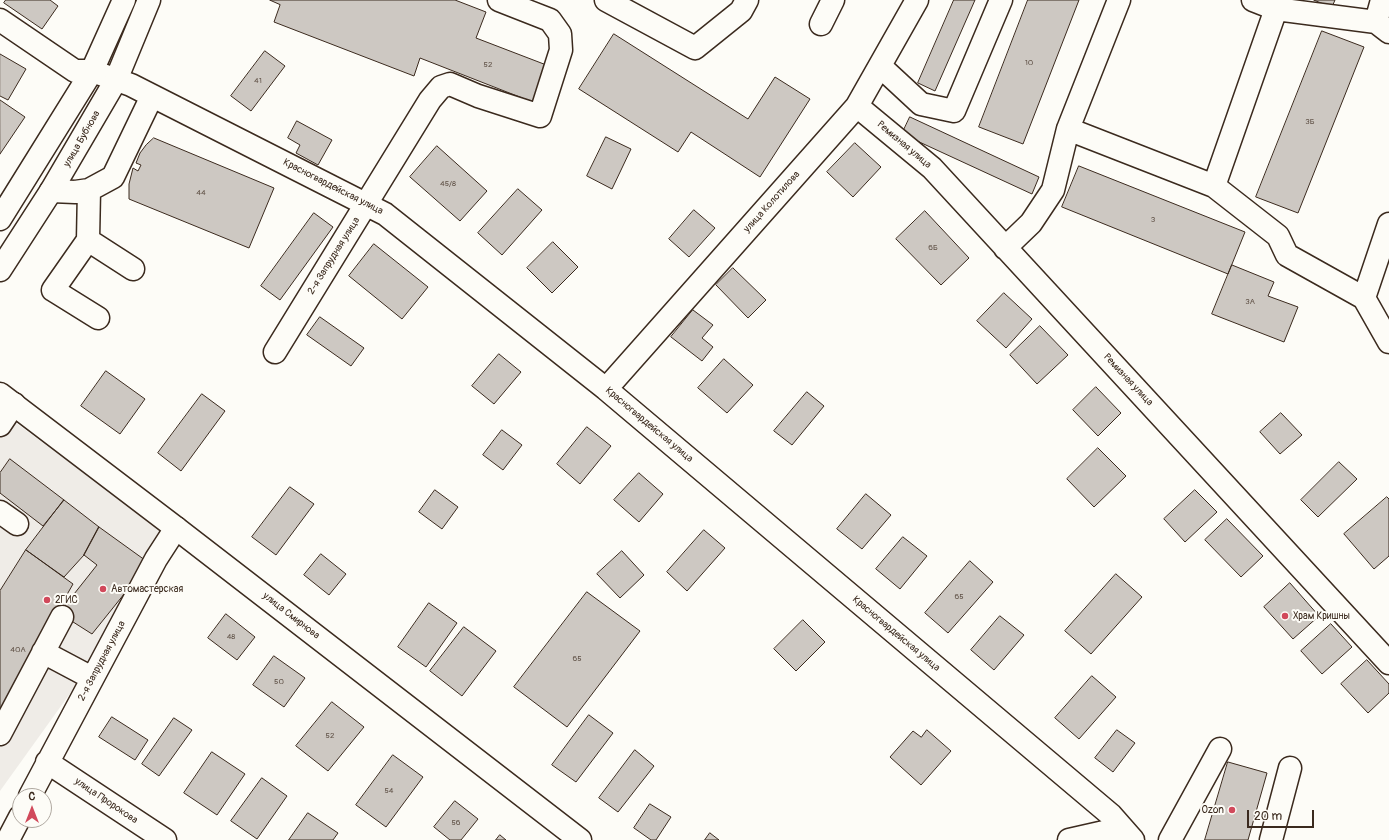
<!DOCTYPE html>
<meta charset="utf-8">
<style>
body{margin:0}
#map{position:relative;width:1389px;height:840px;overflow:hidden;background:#fdfcf7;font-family:Pangolin,sans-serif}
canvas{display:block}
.north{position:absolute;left:12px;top:788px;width:40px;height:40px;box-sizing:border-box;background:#fdfcf7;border:1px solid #afa8a0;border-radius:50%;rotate:0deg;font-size:11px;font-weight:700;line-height:16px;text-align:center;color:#3b2a1e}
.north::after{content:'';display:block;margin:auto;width:14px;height:18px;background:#d1495b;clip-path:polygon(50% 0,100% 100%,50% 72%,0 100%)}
.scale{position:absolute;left:1247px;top:810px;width:67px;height:18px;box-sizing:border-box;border:2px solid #3b2a1e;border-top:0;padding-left:5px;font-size:12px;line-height:14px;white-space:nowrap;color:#3b2a1e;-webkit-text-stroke:3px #fdfcf7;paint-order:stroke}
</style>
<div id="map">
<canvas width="1389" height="840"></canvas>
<div class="north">С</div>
<div class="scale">20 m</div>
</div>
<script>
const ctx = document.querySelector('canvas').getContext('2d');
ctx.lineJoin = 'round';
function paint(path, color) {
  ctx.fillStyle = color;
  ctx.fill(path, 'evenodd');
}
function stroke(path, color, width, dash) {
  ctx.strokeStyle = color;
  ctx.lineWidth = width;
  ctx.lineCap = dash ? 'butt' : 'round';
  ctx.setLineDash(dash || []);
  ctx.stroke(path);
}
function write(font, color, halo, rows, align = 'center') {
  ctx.font = font + ' Pangolin,sans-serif';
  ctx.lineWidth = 4;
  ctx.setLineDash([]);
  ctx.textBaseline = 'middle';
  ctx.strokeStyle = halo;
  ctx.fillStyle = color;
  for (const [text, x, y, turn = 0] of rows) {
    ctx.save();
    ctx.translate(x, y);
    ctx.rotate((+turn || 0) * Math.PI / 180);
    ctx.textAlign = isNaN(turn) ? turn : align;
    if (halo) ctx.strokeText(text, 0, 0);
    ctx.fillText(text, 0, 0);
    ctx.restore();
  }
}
const built = new Path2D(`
 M 0,411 L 178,543 L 0,791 Z`);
const building = new Path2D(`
 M 6,0 L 50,0 L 58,6 L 42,29 L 4,3 Z
 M 270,0 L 455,0 L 486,12 L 476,38 L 549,66 L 535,103 L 420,58 L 414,76 L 274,22 L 280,5 Z
 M 954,0 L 975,0 L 935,91 L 918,83 Z
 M 1028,0 L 1079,0 L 1023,144 L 979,127 Z
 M 1314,0 L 1335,0 L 1332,7 Z
 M 1322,31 L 1364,47 L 1298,213 L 1256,197 Z
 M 614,34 L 748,119 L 775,77 L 810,99 L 760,177 L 691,132 L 678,152 L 579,89 Z
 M 265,51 L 285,66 L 251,111 L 231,96 Z
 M 0,54 L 26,69 L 8,100 L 0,96 Z
 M 0,100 L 25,117 L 0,154 Z
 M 910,117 L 1039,177 L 1032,194 L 902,134 Z
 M 297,121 L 332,140 L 318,165 L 296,153 L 300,145 L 288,138 Z
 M 606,137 L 631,149 L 612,189 L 587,176 Z
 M 154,138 L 274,188 L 249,248 L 129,199 L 129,184 L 133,168 L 138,171 L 141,165 L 136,163 L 140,153 L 146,145 Z
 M 855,143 L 881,167 L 853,197 L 827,172 Z
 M 437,146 L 487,191 L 460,221 L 410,177 Z
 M 1079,166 L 1245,232 L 1228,274 L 1062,207 Z
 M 518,189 L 542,210 L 502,255 L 478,233 Z
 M 694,210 L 715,228 L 689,257 L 669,239 Z
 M 925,211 L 969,258 L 941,285 L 896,239 Z
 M 314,213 L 333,227 L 280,300 L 261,286 Z
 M 553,242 L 578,267 L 552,293 L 527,268 Z
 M 374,244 L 428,287 L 402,319 L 349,276 Z
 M 1232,265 L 1274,282 L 1268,296 L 1298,307 L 1284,342 L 1212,314 Z
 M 733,268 L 766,300 L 748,318 L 716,285 Z
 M 1004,293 L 1032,319 L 1006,348 L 977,321 Z
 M 693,310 L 713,325 L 702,338 L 713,347 L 702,361 L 671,337 Z
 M 320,317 L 364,348 L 351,366 L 307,335 Z
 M 1040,326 L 1068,355 L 1037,384 L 1010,355 Z
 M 499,354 L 521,372 L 494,404 L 472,386 Z
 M 724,359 L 753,385 L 727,413 L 698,388 Z
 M 106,371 L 145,399 L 120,434 L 81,406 Z
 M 1096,387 L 1121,413 L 1098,436 L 1073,410 Z
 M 807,392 L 824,406 L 792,445 L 774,431 Z
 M 202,394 L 225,411 L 181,471 L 158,453 Z
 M 1281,413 L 1302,435 L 1280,454 L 1260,432 Z
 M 587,427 L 611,446 L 580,484 L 557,464 Z
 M 502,430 L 522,445 L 503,470 L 483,455 Z
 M 1098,448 L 1126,476 L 1094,507 L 1067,479 Z
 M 10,459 L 64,500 L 43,526 L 0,493 L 0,473 Z
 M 1339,462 L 1357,479 L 1318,517 L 1301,500 Z
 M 639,473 L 663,494 L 639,522 L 614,500 Z
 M 290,487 L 314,504 L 276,555 L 252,537 Z
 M 435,490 L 458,507 L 442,529 L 419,512 Z
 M 1195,490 L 1217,512 L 1185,542 L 1164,519 Z
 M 866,494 L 891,515 L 862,549 L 837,529 Z
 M 1387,497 L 1389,499 L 1389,556 L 1374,569 L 1344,534 Z
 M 64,500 L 99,527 L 84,555 L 64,577 L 26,550 Z
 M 1227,519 L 1263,556 L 1241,577 L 1205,540 Z
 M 99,527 L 149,563 L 92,634 L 59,613 L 97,565 L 84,555 Z
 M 704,530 L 725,548 L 687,591 L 667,572 Z
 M 903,537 L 927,556 L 900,589 L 876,569 Z
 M 26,550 L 73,584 L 0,712 L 0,591 Z
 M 622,551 L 644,575 L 620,598 L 597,574 Z
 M 321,554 L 346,574 L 329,595 L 304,575 Z
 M 970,561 L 993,582 L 948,633 L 925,613 Z
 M 1116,574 L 1142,597 L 1091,654 L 1065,631 Z
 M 1290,583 L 1319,616 L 1293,639 L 1264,607 Z
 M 587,592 L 640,631 L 567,727 L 514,687 Z
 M 429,603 L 457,623 L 426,667 L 398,647 Z
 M 226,614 L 255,637 L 237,660 L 208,638 Z
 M 1000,616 L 1024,635 L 994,670 L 971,650 Z
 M 803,620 L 825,642 L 796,671 L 774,649 Z
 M 1331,624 L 1352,647 L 1322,674 L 1301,651 Z
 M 464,627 L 496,651 L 462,696 L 430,671 Z
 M 274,656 L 305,678 L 284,707 L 253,685 Z
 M 1367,660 L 1389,684 L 1389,693 L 1368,713 L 1341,684 Z
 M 1092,676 L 1116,697 L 1079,739 L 1055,718 Z
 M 332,702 L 364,727 L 328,771 L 296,746 Z
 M 589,715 L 613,733 L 576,782 L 552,765 Z
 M 112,717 L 148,740 L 135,760 L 99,737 Z
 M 174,718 L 192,730 L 159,776 L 142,764 Z
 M 927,730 L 951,751 L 921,785 L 890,757 L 913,731 L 921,737 Z
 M 1117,730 L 1135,743 L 1113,772 L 1095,758 Z
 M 635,750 L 654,766 L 618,812 L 599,798 Z
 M 212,752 L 245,774 L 217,815 L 184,793 Z
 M 393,755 L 423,777 L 386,827 L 356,805 Z
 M 1228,762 L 1267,773 L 1248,840 L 1205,840 Z
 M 262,778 L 287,796 L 257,839 L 231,821 Z
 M 455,801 L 478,819 L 461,840 L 450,840 L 434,827 Z
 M 650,804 L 671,817 L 656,840 L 651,840 L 634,828 Z
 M 308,813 L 338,833 L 333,840 L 289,840 Z
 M 710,833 L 719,840 L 705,840 Z
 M 500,835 L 506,840 L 496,840 Z`);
const minor = new Path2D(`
 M 606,0 L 695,48 L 741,11 L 747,0
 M 1119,0 L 1068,129 L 1214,186 L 1276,9
 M 1253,0 L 1276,9 L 1376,22
 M 1382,0 L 1376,22 L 1389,32
 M 0,20 L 75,71 L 92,71 L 131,85 L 385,214 L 606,389 L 1111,815 L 1133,840
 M 821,24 L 833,0
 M 880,66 L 921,104 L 954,111 L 1001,0
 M 857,106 L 932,168 L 1389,663
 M 1214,186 L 1278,236 L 1287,255 L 1364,298 L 1389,224
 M 89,190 L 88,240 L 133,269
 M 51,191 L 75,192 L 89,190 L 113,177 L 152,96
 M 88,240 L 53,290 L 98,318
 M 1005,248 L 1031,223 L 1053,190 L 1068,129
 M 1364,298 L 1389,342
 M 275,352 L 430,100 L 441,87 L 450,84 L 478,96 L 540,116 L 561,50 L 560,34 L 550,20 L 499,0
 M 606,389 L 857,106 L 917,0
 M 0,425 L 14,404
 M 0,512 L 17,524
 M 43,652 L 92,678
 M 0,734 L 62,617
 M 47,762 L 165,840
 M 30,796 L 156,559 L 176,528
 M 8,840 L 20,817
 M 1069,840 L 1122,828
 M 1170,840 L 1220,749
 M 1271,840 L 1290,768`);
const major = new Path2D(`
 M 0,219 L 92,71 L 124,0
 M 0,394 L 176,528 L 580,840`);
const highway = new Path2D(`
 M 0,270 L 51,191 L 116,80 L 149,0`);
const markers = [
 [103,589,4,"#d1495b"],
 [47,600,4,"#d1495b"],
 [1285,616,4,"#d1495b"],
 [1232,810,4,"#d1495b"]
];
const numberNames = [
 ["10",1029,63],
 ["52",488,65],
 ["41",258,81],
 ["3Б",1310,122],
 ["45/8",448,184],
 ["44",201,193],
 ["3",1153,220],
 ["6Б",933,248],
 ["3А",1250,302],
 ["65",959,597],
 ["48",231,637],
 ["40А",18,650],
 ["65",577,659],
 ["50",279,682],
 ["52",330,736],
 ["54",389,791],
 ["56",456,823]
];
const streetNames = [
 ["улица Бубнова",82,139,-60],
 ["Ремизная улица",904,145,40],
 ["Красногвардейская улица",333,187,27],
 ["улица Колотилова",772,202,-48],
 ["2-я Запрудная улица",334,256,-58],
 ["Ремизная улица",1128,380,47],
 ["Красногвардейская улица",649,425,40],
 ["улица Смирнова",291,616,38],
 ["Красногвардейская улица",896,634,40],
 ["2-я Запрудная улица",102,661,-62],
 ["улица Пророкова",106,801,34]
];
const poiNames = [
 ["Автомастерская",111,589],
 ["2ГИС",55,600],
 ["Храм Кришны",1293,616],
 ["Ozon",1224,810,"right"]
];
paint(built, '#efece7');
paint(building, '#cdc8c2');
stroke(building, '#3b2a1e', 1);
stroke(minor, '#3b2a1e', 25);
stroke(major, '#3b2a1e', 25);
stroke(highway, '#3b2a1e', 25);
stroke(minor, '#fdfcf7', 22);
stroke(major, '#fdfcf7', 22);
stroke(highway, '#fdfcf7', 22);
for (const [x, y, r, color] of markers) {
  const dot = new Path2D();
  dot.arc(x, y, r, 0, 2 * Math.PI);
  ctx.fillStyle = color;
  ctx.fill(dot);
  stroke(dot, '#fdfcf7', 1.5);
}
write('8px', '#605247', null, numberNames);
write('10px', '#3b2a1e', '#fdfcf7', streetNames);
write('10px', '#3b2a1e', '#fdfcf7', poiNames, 'left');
</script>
